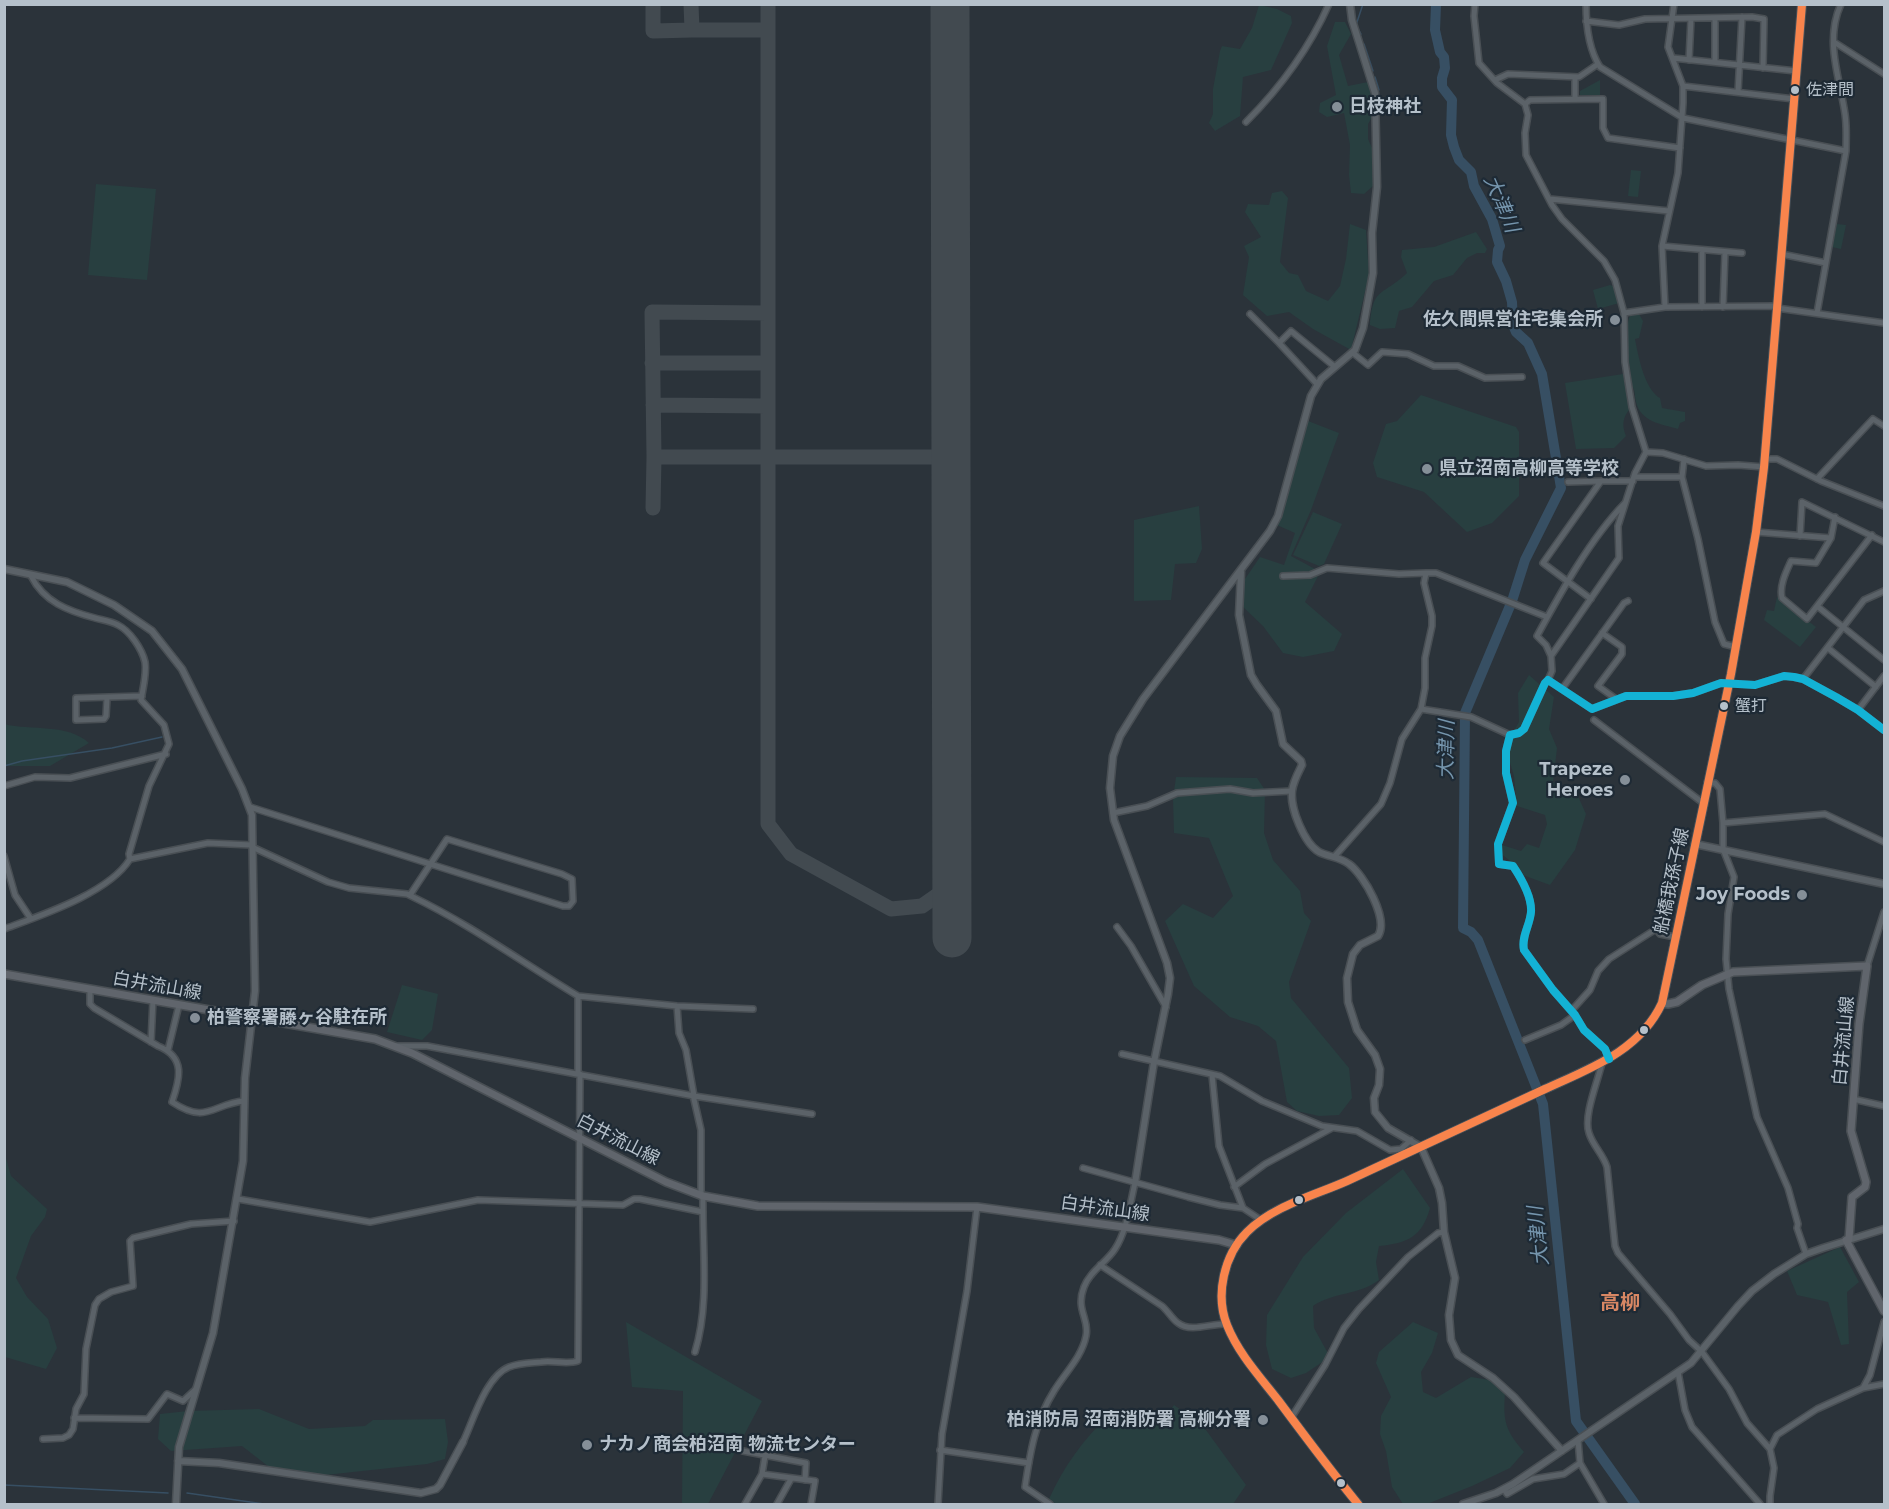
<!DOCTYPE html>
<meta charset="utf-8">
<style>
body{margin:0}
#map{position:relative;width:1889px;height:1509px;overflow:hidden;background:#2b333a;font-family:Montserrat,sans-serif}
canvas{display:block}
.frame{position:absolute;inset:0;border:6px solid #b5c0ca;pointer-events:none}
</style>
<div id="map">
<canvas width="1889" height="1509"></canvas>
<div class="frame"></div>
</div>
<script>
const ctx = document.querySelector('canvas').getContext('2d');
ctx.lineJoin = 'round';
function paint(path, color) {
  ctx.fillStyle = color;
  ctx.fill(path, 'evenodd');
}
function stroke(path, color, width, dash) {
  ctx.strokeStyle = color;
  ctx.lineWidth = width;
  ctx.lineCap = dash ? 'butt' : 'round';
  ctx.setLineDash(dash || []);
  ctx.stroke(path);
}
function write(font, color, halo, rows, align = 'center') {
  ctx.font = font + ' Montserrat,"Noto Sans JP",sans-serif';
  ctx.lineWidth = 4.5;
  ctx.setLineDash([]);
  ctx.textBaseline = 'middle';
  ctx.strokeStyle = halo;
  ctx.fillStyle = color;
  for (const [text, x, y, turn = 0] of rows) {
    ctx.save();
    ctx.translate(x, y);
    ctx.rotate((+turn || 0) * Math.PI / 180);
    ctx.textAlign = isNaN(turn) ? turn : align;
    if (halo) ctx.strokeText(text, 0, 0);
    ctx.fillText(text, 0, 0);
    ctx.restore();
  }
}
const green = new Path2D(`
 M 1259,5 L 1277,9 L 1291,16 L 1292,23 L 1271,70 L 1243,77 L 1240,116 L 1215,131 L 1209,123 L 1213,114 L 1213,89 L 1220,51 L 1222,46 L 1240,49 L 1252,28 Z
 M 1335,22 L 1345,22 L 1351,34 L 1339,55 L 1348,86 L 1368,82 L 1373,103 L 1372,117 L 1368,124 L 1368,139 L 1372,148 L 1373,186 L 1364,194 L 1351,193 L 1349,175 L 1350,145 L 1344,113 L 1327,117 L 1319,112 L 1320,103 L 1336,95 L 1327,46 Z
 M 1600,80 L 1600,95 L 1580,95 L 1580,91 Z
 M 1631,170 L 1641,171 L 1638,197 L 1628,196 Z
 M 96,184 L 156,189 L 147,280 L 88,275 Z
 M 1282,191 L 1288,198 L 1280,262 L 1289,273 L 1298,275 L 1306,291 L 1328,301 L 1340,286 L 1346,259 L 1350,224 L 1366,230 L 1369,275 L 1351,350 L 1313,329 L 1289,312 L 1267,316 L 1243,295 L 1249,257 L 1244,246 L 1261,237 L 1245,212 L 1248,204 L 1269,205 L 1272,193 Z
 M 1837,224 L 1846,225 L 1841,249 L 1832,247 Z
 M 1476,232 L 1487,249 L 1485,253 L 1477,253 L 1467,258 L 1453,275 L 1434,281 L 1412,307 L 1399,311 L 1395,328 L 1380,329 L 1370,325 C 1373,286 1382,297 1407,273 L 1401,257 L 1402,250 L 1434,247 Z
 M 1610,285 L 1613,286 L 1619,303 L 1598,309 L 1593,290 Z
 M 1631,314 L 1639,314 L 1643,321 L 1639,338 L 1635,339 C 1638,356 1645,390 1660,398 L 1662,408 L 1685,412 L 1685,421 L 1680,423 L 1678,429 C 1661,424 1641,422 1636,402 C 1634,394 1636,391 1631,384 C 1632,377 1628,353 1625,347 C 1629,336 1625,324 1631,314 Z
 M 1623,374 L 1630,409 C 1622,418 1622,426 1626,436 L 1614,448 L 1576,449 L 1565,383 Z
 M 1421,395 L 1516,427 L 1519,432 L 1519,496 L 1492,523 L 1467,532 L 1424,492 L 1377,477 L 1373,463 L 1386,424 L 1397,421 Z
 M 1308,421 L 1339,433 L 1311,510 L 1291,556 L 1315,569 L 1318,576 L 1305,602 L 1342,634 L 1334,651 L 1303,657 L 1283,653 L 1263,626 L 1242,606 L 1243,582 L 1260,557 L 1284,565 L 1295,533 L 1277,525 Z
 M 1199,506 L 1202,549 L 1196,563 L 1175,564 L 1171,600 L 1134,601 L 1134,520 Z
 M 1313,512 L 1342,524 L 1324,564 L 1319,566 L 1293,555 Z
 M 1777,597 L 1816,627 L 1800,647 L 1764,620 L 1767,610 L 1774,611 Z
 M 1529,675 L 1554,697 L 1549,729 L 1557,748 L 1553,782 L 1577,794 L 1586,814 L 1575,850 L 1550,885 L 1520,874 L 1514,864 L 1500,853 L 1502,845 L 1521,851 L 1527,844 L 1539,848 L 1547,824 L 1545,815 L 1517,806 L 1514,776 L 1508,756 L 1511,736 L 1519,722 L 1518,693 Z
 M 4,724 C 32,731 67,723 89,743 L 50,766 L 5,766 Z
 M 1176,777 L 1257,778 L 1265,790 L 1264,833 L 1273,860 L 1300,891 L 1304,913 L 1311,921 L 1289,982 L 1291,998 L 1349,1068 L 1352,1098 L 1339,1115 L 1319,1116 L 1297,1111 L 1287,1102 L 1276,1041 L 1258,1026 L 1230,1017 L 1194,986 L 1165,921 L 1183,904 L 1213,918 L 1233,896 L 1209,838 L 1174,833 L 1173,799 Z
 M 402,985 L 438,994 L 432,1030 L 422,1040 L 387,1032 Z
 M 4,1151 L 11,1176 L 47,1209 L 45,1217 L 31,1236 L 16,1278 L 27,1297 L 48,1319 L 57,1348 L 46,1369 L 5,1357 Z
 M 1403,1169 L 1430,1208 C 1422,1237 1408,1243 1379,1246 L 1376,1262 L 1379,1280 C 1360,1295 1333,1292 1313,1306 L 1314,1328 L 1330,1357 L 1306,1373 L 1291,1378 L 1272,1369 L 1266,1345 L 1267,1315 L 1303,1257 L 1346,1213 Z
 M 1840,1247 L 1859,1282 L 1847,1292 L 1849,1344 L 1841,1345 L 1828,1302 L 1797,1295 L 1787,1271 Z
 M 626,1322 L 762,1401 L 708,1504 L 682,1504 L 683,1391 L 632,1387 Z
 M 1413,1322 L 1438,1333 L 1432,1353 L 1421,1372 L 1423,1392 L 1436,1398 L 1471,1377 L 1490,1380 L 1505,1393 C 1503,1421 1505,1430 1524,1452 L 1510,1468 L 1472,1486 L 1427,1504 L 1403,1504 L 1392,1487 L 1386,1451 L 1380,1434 L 1381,1416 L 1391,1397 L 1376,1363 L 1379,1352 Z
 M 1174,1405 L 1203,1426 L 1246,1485 L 1233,1504 L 1056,1504 L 1049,1499 C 1064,1466 1083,1440 1108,1416 L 1149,1415 L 1163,1420 Z
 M 259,1409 L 309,1429 L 365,1426 L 373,1420 L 445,1419 L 448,1442 L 445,1459 L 427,1464 L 316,1476 L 282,1477 L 242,1446 L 171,1451 L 158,1439 L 160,1414 L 188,1411 Z`);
const stream = new Path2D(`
 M 1361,34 L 1356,25 L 1363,4
 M 1364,44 L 1373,71
 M 1375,77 L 1379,90
 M 4,766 L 22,761 L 112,748 L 162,737
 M 4,1485 L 168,1493
 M 187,1493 L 264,1504`);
const river = new Path2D(`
 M 1436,4 L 1435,30 L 1440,52 L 1444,57 L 1445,68 L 1442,78 L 1442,87 L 1452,100 L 1451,135 L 1454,147 L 1459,160 L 1471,172 L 1474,186 L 1492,219 L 1500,246 L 1498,250 L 1497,262 L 1506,281 L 1512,302 L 1513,325 L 1516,332 L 1528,343 L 1542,374 L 1561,488 L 1525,560 L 1512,601 L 1465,713 L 1463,928 L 1471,932 L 1478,940 L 1543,1104 L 1576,1421 L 1635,1504`);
const taxiway = new Path2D(`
 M 653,4 L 653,31 L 692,30
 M 691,4 L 692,30 L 767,30
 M 768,4 L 768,824 L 791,854 L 891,909 L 922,906 L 942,892 L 952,874
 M 768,313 L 652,312 L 654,457 L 951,457
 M 652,363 L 768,363
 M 653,405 L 767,406
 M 653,508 L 654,457`);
const runway = new Path2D(`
 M 950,4 L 952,938`);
const minor = new Path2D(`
 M 1475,4 L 1474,16 L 1479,63 L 1497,83 L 1525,104 L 1528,115 L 1525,133 L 1526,155 L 1552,205 L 1562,219 L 1604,261 L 1615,280 L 1624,313 L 1625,362 L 1632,407 L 1646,452
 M 1586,4 C 1586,24 1589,50 1600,67 L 1683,118 L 1846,151
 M 1715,18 L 1715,62
 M 1586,21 L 1619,25 L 1645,19 L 1752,17 L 1764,19 L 1763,68
 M 1834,42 L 1884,74
 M 1673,58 L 1796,71
 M 1689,60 L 1691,19
 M 1575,77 L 1575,99
 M 1495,80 L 1508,74 L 1579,77 L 1598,64
 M 1683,86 L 1794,99
 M 1738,92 L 1742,17
 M 1525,104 L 1530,100 L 1603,99 L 1603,128 L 1608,138 L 1680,148
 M 1246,122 C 1281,87 1309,49 1329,4
 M 1550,199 L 1669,211
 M 1662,246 L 1742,253
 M 1702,251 L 1702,307
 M 1781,254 L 1826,263
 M 1665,307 L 1662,246 L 1678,173 L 1683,103 L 1683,86 L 1668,47 L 1674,4
 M 1723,307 L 1725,252
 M 1624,313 L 1665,307 L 1773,306 L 1777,308 L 1884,323
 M 1817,313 L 1846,151 C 1846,139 1847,127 1845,114 C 1840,78 1824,41 1841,4
 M 1250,314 L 1279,343
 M 1353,353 L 1368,365 L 1382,352 L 1408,354 L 1434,366 L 1458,366 L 1485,378 L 1522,377
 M 1317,384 L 1279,343 L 1291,331 L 1335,367
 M 1646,452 L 1663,453 L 1706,466 L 1738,465 L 1764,467
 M 1684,459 L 1682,477 L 1698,539 L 1715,622 L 1724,644 L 1736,647
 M 1764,459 L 1777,459 L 1821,481 L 1884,506
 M 1634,477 L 1682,477
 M 1817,479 L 1873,419 L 1884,426
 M 1568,482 L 1601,481
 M 1756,532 L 1831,538 L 1816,563 L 1791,561 C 1786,572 1779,586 1782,598 L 1807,619 L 1817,606 L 1884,660
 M 1800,536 L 1802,502 L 1884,542
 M 1831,538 L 1835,517
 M 1426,573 L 1436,573 L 1547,617
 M 1283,576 L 1310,575 L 1327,568 L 1399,574 L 1426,573 L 1424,583 L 1432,616 L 1432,626 L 1425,658 L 1425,688 L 1421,709 L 1402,739 L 1390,783 L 1381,804 L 1334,857
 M 1591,599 L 1543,563 L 1601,481 L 1633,481
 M 1817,606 L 1872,535
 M 1602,633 L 1622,647 L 1622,654 L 1598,686 L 1616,699
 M 1828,648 L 1876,687
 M 1551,656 L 1546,645 L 1537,636 C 1561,592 1590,539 1625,503
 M 1803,679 L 1864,600 L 1884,591
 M 1548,680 L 1552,671 L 1551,656 L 1619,558 L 1618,526 L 1635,473 L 1646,452
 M 1562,689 L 1624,603 L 1628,601
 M 107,698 L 106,716 L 104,719 L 76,720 L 76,698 L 142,696
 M 1421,709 L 1471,717 L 1510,735
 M 1858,710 L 1884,676
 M 1594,720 L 1703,803
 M 1707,783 L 1715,783 L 1720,789 L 1723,823 L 1723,849 L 1734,877 L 1728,914 L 1726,959 L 1729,989 L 1757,1117 L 1788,1188 L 1798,1224 L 1797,1228 L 1806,1254
 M 4,786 L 35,777 L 70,778 L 166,754
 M 250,807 L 563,906 L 569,906 L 573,901 L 572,879 L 562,874 L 447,839 L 410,895
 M 1113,813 L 1147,806 L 1177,793 L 1230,789 L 1253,793 L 1292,791
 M 1723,823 L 1825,814 L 1884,842
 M 252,847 L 328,882 L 349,888 L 407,894 L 413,897 C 471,925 523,963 578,996 L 578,1074
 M 4,856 L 15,895 L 31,919
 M 130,859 L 208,843 L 252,845
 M 1117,927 L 1131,946 L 1166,1007
 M 4,929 C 42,915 109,893 130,859 L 129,854 L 149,786 L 169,744 L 164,725 L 141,700 C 143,688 147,673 145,662 C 142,649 130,631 118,625 C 111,621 102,620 95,618 C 68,611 44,602 31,576
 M 1867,966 L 1884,912
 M 90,989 L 90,1004 L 94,1008 L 158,1046 C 186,1057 180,1079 172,1102 C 207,1125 212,1104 244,1101
 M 578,996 L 677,1006 L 753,1009
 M 677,1006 L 679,1033 L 686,1050 L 694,1096
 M 1572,1010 L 1590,990 L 1598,971 L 1609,959 L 1656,929 L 1660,934 L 1675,937
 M 1525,1040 L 1561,1025 L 1575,1015
 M 151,1042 L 153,1000
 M 395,1046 L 427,1046 L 694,1096 L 812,1114
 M 168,1050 L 179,1005
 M 1122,1054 L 1220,1076 L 1262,1101 L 1322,1126 L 1357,1131 L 1390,1150 L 1401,1149 L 1411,1140
 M 1609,1059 L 1605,1049 L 1584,1030 L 1575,1015 L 1553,990 L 1524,950 C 1521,937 1530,925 1531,912 C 1532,898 1521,878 1513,866 L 1499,864 L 1498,844 L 1513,803 L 1506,773 L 1506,751 L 1510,735 L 1519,733 L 1524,729 L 1545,683 L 1548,680 L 1592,709 L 1626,696 L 1673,696 L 1693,693 L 1721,683 L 1755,685 L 1784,676 L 1794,677 L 1803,679 L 1836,697 L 1858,710 L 1884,730
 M 1602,1063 C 1598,1081 1583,1116 1589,1133 C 1593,1146 1603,1154 1607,1167 L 1615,1246 L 1618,1253 L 1670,1314 L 1689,1340 L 1702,1352 L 1729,1389 L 1747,1423 L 1770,1449 L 1774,1468 L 1770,1496 L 1770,1504
 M 1212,1075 L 1219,1146 L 1243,1208
 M 693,1095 L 701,1130 L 701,1196
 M 1853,1099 L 1884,1106
 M 1083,1168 L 1188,1197 L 1220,1205 L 1243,1208 L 1261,1220
 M 1234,1187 L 1265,1164 L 1332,1128
 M 238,1199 L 370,1222 L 478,1200 L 623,1205 L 634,1199 L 640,1199 L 703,1212
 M 1100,1265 L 1162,1306 C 1168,1311 1172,1319 1178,1323 C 1191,1333 1212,1323 1226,1324
 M 695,1352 C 710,1303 702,1248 703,1196
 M 1678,1372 L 1685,1410 L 1692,1427 L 1760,1504
 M 1863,1388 L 1884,1384
 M 74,1418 L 148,1419 L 167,1394 L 183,1401 L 196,1389
 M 1291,1418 L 1325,1365 L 1344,1328 L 1359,1309 L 1408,1257 L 1438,1233 L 1444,1232
 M 43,1439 L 63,1438 L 69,1435 L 73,1429 L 76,1409 L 84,1394 L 86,1349 L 95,1305 L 99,1299 L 111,1292 L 133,1286 L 130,1241 L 133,1238 L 191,1224 L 234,1221
 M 1578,1440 L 1580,1463 L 1604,1504
 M 463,1442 C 473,1421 486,1376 509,1367 C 519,1363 530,1363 541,1362 C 554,1360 566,1365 578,1361 L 580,1074
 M 1770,1449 L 1777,1435 L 1817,1409 L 1863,1388 L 1870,1375 L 1884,1322
 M 940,1450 L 1029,1463
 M 743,1451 L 806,1463 L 805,1480
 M 762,1474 L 815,1481 L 811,1504
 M 1504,1489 L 1507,1494 L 1533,1479 L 1564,1474 L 1580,1463
 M 745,1504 L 762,1474 L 765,1456
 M 777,1504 L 791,1479
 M 938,1504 L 942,1434 L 967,1291 L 977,1207
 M 1050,1504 L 1025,1487 C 1030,1453 1035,1421 1054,1391 C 1064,1374 1082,1357 1086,1336 C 1090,1319 1075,1310 1084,1287 C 1090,1271 1106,1263 1115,1249 C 1127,1231 1130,1203 1135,1183`);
const tertiary = new Path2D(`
 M 4,569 L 67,582 L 114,605 L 152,631 L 182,669 L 242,789 L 252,815 L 255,991 L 245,1078 L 243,1161 L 213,1333 L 179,1447 L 176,1504
 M 1241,572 L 1239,615 L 1251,675 L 1257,685 L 1276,711 L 1283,744 L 1301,761 L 1302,765 C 1298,773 1293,782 1292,791 C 1290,808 1304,843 1319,852 C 1329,857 1340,857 1349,864 C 1364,875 1389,919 1378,936 L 1360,945 L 1353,954 L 1347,978 L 1348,1002 L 1357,1030 L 1375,1055 L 1380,1069 L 1379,1085 L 1374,1098 L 1375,1112 L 1388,1128 L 1421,1147 L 1439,1188 L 1442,1203 L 1444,1232 L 1455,1278 L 1449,1315 L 1451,1340 L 1458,1355 L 1493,1378 L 1514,1397 L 1562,1451
 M 1695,844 L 1884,884
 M 1135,1183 L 1154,1062 L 1168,994 L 1170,978 L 1167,963 L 1114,820 L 1110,788 L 1113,756 L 1120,736 L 1143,699 L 1270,531 L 1278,516 L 1311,396 L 1321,379 L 1355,350 L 1363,328 L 1373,273 L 1372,233 L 1377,187 L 1375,93 L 1352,20 L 1350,4
 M 178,1461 L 219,1463 L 421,1493 L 436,1489 L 440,1485 L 463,1442
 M 1463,1504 L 1496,1493 L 1513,1484 L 1691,1363 L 1738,1306 L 1752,1291 L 1774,1274 L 1806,1254 L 1823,1248 L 1884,1229`);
const secondary = new Path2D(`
 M 4,974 L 375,1039 L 412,1053 L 666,1182 L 703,1196 L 758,1206 L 977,1207 L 1219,1240 L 1236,1245
 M 1662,1003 L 1668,1004 L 1677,1002 L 1702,985 L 1733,972 L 1867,966 L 1859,1024 L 1851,1131 L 1866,1182 L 1865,1187 L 1852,1197 L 1849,1239 L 1846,1240 L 1884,1311`);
const primary = new Path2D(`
 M 1358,1504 C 1330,1470 1304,1435 1278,1400 C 1260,1377 1238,1353 1227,1325 C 1215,1295 1224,1255 1247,1232 C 1273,1206 1313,1196 1347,1181 C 1413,1151 1479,1120 1545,1089 C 1589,1069 1640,1051 1662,1003 L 1731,674 L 1756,532 L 1764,467 L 1802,4`);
const bus1 = new Path2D(`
 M 1358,1504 C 1330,1470 1304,1435 1278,1400 C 1260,1377 1238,1353 1227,1325 C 1215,1295 1224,1255 1247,1232 C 1273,1206 1313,1196 1347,1181 C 1413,1151 1479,1120 1545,1089 C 1589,1069 1640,1051 1662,1003 L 1731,674 L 1756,532 L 1764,467 L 1802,4`);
const bus2 = new Path2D(`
 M 1609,1059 L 1605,1049 L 1584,1030 L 1575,1015 L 1553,990 L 1524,950 C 1521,937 1530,925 1531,912 C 1532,898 1521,878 1513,866 L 1499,864 L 1498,844 L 1513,803 L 1506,773 L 1506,751 L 1510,735 L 1519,733 L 1524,729 L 1545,683 L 1548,680 L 1592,709 L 1626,696 L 1673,696 L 1693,693 L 1721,683 L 1755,685 L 1784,676 L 1794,677 L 1803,679 L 1836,697 L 1858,710 L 1884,730`);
const markers = [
 [1795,90,5,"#b5c0ca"],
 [1337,107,6,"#858f98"],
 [1615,320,6,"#858f98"],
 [1427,469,6,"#858f98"],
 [1724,706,5,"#b5c0ca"],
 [1625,780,6,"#858f98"],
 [1802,895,6,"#858f98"],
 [195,1018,6,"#858f98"],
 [1644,1030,5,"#b5c0ca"],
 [1299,1200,5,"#b5c0ca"],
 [1263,1420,6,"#858f98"],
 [587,1445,6,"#858f98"],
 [1341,1483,5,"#b5c0ca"]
];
const busNames = [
 ["佐津間",1806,90],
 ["蟹打",1735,706]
];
const poiNames = [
 ["日枝神社",1349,107],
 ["佐久間県営住宅集会所",1603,320,"right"],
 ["県立沼南高柳高等学校",1439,469],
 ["Trapeze",1613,770,"right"],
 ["Heroes",1613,791,"right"],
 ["Joy Foods",1790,895,"right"],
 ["柏警察署藤ヶ谷駐在所",207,1018],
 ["柏消防局 沼南消防署 高柳分署",1251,1420,"right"],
 ["ナカノ商会柏沼南 物流センター",599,1445]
];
const streetNames = [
 ["船橋我孫子線",1672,881,-78],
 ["白井流山線",157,986,10],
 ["白井流山線",1844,1041,-85],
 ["白井流山線",618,1140,27],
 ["白井流山線",1105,1209,8]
];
const waterNames = [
 ["大津川",1501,204,67],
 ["大津川",1447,750,-89],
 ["大津川",1539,1236,-96]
];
const neighbourhoodNames = [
 ["高柳",1620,1303]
];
paint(green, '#283f40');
stroke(stream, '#374f63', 1.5);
stroke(river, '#374f63', 10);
stroke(taxiway, '#424a50', 15);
stroke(runway, '#424a50', 39);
stroke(minor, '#494f54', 8);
stroke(tertiary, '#494f54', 9);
stroke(secondary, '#494f54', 10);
stroke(primary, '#495057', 10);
stroke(minor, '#5b6268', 5);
stroke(tertiary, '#5b6268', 6);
stroke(secondary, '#60656c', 7);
stroke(primary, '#5e6369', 8);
stroke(bus1, '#f8844c', 8);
stroke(bus2, '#13b2d5', 8);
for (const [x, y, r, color] of markers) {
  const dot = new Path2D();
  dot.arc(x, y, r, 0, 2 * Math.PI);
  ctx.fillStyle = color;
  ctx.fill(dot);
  stroke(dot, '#1e2a35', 2);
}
write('16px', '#b5c0ca', '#1e2a35', busNames, 'left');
write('bold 18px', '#b5c0ca', '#1e2a35', poiNames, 'left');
write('18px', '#b5c0ca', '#1e2a35', streetNames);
write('italic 20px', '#7595ad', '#1e2a35', waterNames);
write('bold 20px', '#d78764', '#1e2a35', neighbourhoodNames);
</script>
